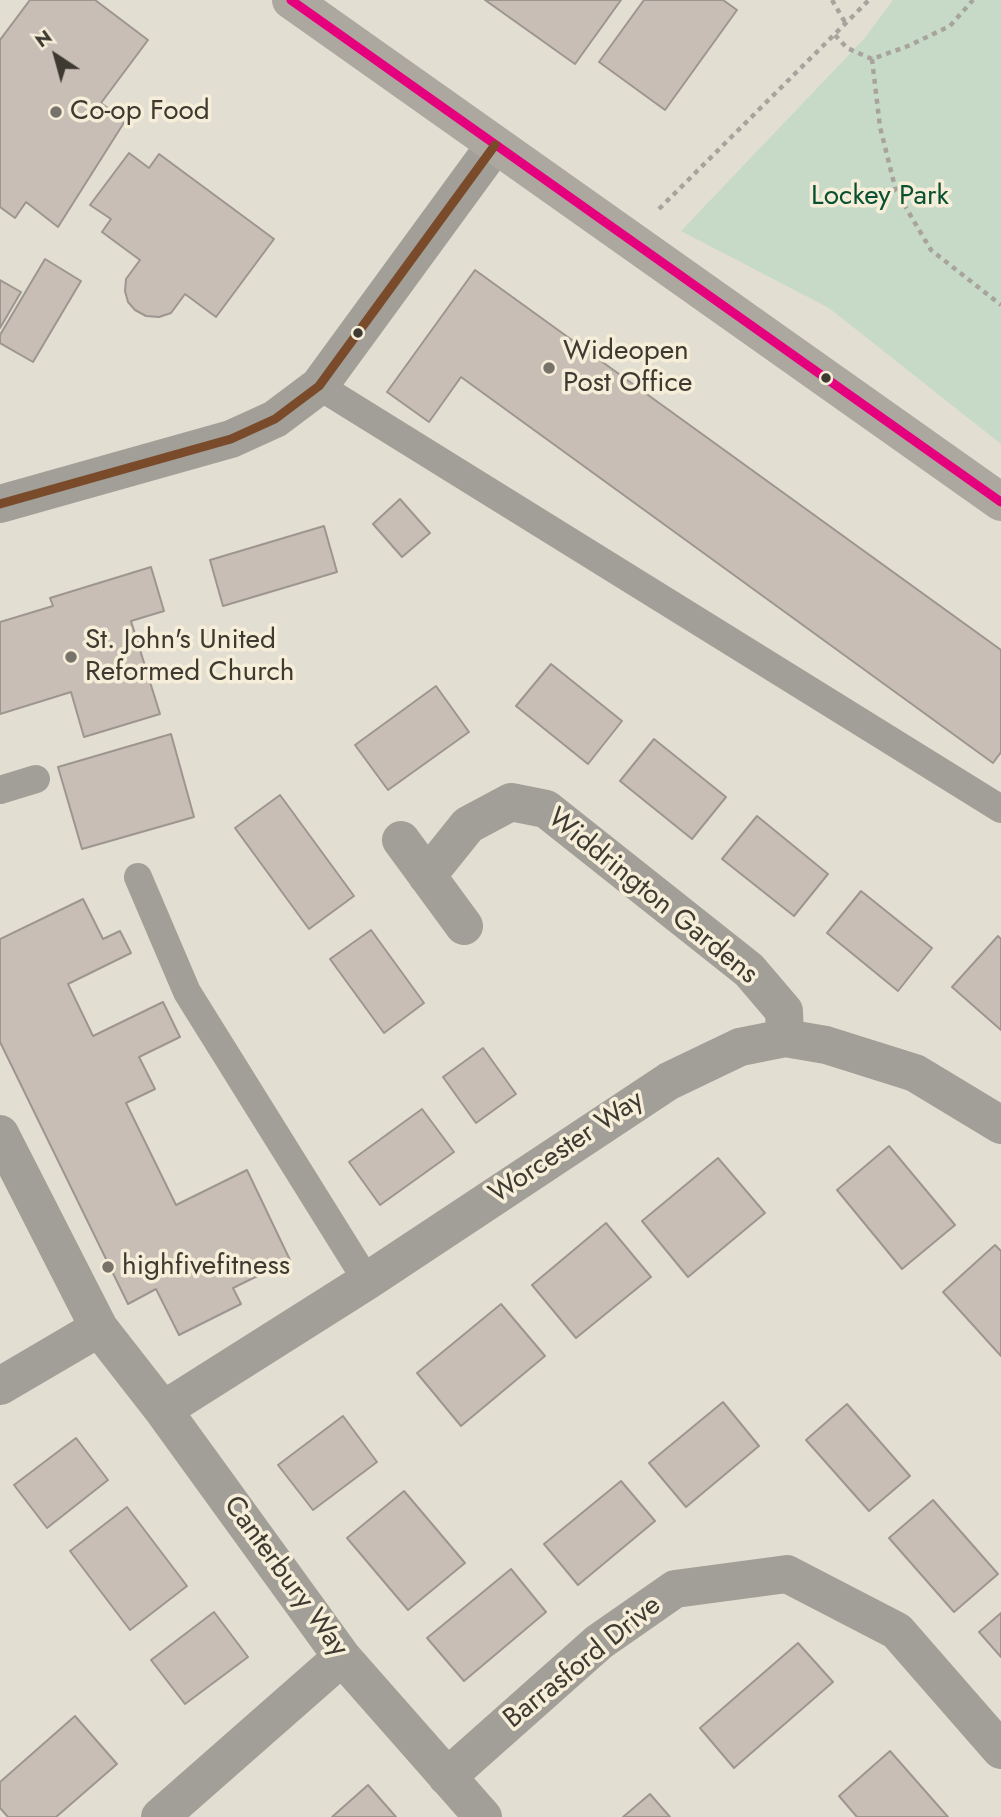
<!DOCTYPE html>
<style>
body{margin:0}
#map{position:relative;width:1001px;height:1817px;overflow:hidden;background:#e3ded2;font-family:Jost,sans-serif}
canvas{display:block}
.north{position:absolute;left:21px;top:21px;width:70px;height:70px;-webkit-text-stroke:5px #f6eed9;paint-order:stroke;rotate:324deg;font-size:19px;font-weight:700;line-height:28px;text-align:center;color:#3e3a32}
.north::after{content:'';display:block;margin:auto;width:24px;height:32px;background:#3e3a32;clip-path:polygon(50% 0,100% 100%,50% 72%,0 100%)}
</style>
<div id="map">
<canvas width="1001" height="1817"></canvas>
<div class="north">N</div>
</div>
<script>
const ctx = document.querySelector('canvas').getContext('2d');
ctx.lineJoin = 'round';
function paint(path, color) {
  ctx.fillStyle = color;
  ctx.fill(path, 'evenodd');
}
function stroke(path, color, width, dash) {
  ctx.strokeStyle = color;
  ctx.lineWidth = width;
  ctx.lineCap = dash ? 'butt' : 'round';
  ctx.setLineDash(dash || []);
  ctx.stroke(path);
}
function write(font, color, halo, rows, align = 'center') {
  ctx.font = font + ' Jost,sans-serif';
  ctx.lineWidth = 7;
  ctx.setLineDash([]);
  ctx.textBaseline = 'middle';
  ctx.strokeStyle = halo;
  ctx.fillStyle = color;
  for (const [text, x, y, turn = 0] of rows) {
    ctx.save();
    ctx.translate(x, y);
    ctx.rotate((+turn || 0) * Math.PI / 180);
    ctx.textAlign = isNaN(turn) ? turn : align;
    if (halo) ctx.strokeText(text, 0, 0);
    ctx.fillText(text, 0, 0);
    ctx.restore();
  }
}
const green = new Path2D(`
 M 893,0 L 1001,0 L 1001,444 L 829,308 L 681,231 L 864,39 Z`);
const building = new Path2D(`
 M 30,0 L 95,0 L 148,40 L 101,103 L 125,121 L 58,227 L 26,202 L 15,218 L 0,207 L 0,40 Z
 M 485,0 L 621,0 L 575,64 Z
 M 644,0 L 723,0 L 737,10 L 665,110 L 599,62 Z
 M 129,153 L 149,168 L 159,154 L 274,239 L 216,317 L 185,294 L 171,313 L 159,317 L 146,316 L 135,310 L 128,302 L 125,291 L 126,279 L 140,260 L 102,232 L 111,219 L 90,205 Z
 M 45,259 L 81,281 L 33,362 L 0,343 L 0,335 Z
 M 475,270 L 1001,650 L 1001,752 L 993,763 L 461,377 L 429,422 L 387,392 Z
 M 0,280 L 21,292 L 0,328 Z
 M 400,499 L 430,533 L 402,557 L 373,524 Z
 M 324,526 L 337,572 L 223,606 L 210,560 Z
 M 151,567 L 164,611 L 131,621 L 160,714 L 84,737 L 71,692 L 0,714 L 0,622 L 53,606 L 50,598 Z
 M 551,664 L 622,721 L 588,764 L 516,706 Z
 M 436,686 L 469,732 L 388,790 L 355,745 Z
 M 171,734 L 194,817 L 82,849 L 58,767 Z
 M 654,739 L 726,797 L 692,839 L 620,781 Z
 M 280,795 L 354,896 L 309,929 L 235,828 Z
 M 757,816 L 828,874 L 794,916 L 722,859 Z
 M 861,891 L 932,948 L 898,991 L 827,933 Z
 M 83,899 L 103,939 L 120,931 L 131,953 L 68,984 L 93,1036 L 163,1002 L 180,1037 L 139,1057 L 155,1089 L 126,1103 L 176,1205 L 247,1170 L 290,1260 L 233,1288 L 241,1304 L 179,1335 L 156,1289 L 128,1304 L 0,1042 L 0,939 Z
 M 371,930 L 424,1003 L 384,1033 L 330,959 Z
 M 998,936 L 1001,939 L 1001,1030 L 952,987 Z
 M 483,1048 L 516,1094 L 476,1123 L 443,1077 Z
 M 422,1109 L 454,1152 L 380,1205 L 349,1162 Z
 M 889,1146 L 955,1225 L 902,1269 L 837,1190 Z
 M 718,1158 L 765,1213 L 688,1277 L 642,1221 Z
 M 606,1223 L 651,1277 L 576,1338 L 532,1285 Z
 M 995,1245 L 1001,1251 L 1001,1356 L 943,1292 Z
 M 501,1304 L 545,1356 L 461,1426 L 417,1373 Z
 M 723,1402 L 759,1446 L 686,1507 L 649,1463 Z
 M 847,1404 L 910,1476 L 869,1511 L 806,1440 Z
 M 343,1416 L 377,1462 L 313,1510 L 278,1465 Z
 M 76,1438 L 108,1480 L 47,1528 L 14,1485 Z
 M 621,1481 L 655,1521 L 578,1585 L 544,1544 Z
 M 404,1491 L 465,1563 L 408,1610 L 347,1538 Z
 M 933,1500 L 998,1574 L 954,1612 L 889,1538 Z
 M 127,1507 L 187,1586 L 130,1630 L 70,1551 Z
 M 511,1569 L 546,1612 L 464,1681 L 427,1638 Z
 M 214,1612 L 248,1657 L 185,1704 L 151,1660 Z
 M 1001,1613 L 1001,1657 L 979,1632 Z
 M 798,1643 L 833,1682 L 734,1768 L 700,1728 Z
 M 75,1716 L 117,1764 L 56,1817 L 8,1817 L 0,1808 L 0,1782 Z
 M 890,1751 L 948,1817 L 857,1817 L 839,1796 Z
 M 368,1785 L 396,1817 L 332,1817 Z
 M 650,1794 L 670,1817 L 623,1817 Z`);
const path = new Path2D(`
 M 832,0 L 846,24
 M 835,35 L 847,48 L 872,59 L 908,46 L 950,26 L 973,0
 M 872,59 L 880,127 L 896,191 L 931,250 L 1001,305
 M 659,209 L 869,0`);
const service = new Path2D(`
 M 319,386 L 1001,809
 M 0,790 L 36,779
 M 138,877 L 187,992 L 367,1281`);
const minor = new Path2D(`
 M 401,840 L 464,926
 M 427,876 L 468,825 L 511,802 L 546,809 L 749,970 L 784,1011 L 785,1038
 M 0,1134 L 99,1328 L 163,1410 L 342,1657 L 483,1817
 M 0,1386 L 99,1328
 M 163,1410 L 367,1281 L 669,1081 L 740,1047 L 785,1038 L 826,1045 L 915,1073 L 1001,1125
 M 447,1777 L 599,1642 L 675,1589 L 787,1574 L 897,1631 L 1001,1750
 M 160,1817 L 342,1657`);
const tertiary = new Path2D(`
 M 0,504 L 231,439 L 275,419 L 319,386 L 495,145`);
const secondary = new Path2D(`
 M 291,0 L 1001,502`);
const bus1 = new Path2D(`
 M 291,0 L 1001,502`);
const bus2 = new Path2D(`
 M 0,504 L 231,439 L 275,419 L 319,386 L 495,145`);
const markers = [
 [56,112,7,"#78736a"],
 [358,333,6,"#3e3a32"],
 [549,368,7,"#78736a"],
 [826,378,6,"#3e3a32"],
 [71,657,7,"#78736a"],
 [108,1267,7,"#78736a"]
];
const poiNames = [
 ["Co-op Food",70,112],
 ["Wideopen",563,352],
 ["Post Office",563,384],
 ["St. John's United",85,641],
 ["Reformed Church",85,673],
 ["highfivefitness",122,1267]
];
const parkNames = [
 ["Lockey Park",880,197]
];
const streetNames = [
 ["Widdrington Gardens",652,897,39],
 ["Worcester Way",567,1148,-34],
 ["Canterbury Way",285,1577,54],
 ["Barrasford Drive",583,1663,-39]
];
paint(green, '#c6dac7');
paint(building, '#c8beb6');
stroke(building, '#9d9690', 2);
stroke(path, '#a8a49d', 4.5, [5, 5]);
stroke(service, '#a29f98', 28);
stroke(minor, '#a29f98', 38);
stroke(tertiary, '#a29f98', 38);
stroke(secondary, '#aca79f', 38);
stroke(bus1, '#e5007d', 9);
stroke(bus2, '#7a4b2a', 9);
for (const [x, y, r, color] of markers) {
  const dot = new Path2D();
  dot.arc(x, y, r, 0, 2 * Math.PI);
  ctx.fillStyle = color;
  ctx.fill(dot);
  stroke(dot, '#f6eed9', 2.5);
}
write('28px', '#3e3a32', '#f6eed9', poiNames, 'left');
write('28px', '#085132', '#f6eed9', parkNames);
write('28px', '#3e3a32', '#f6eed9', streetNames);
</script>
